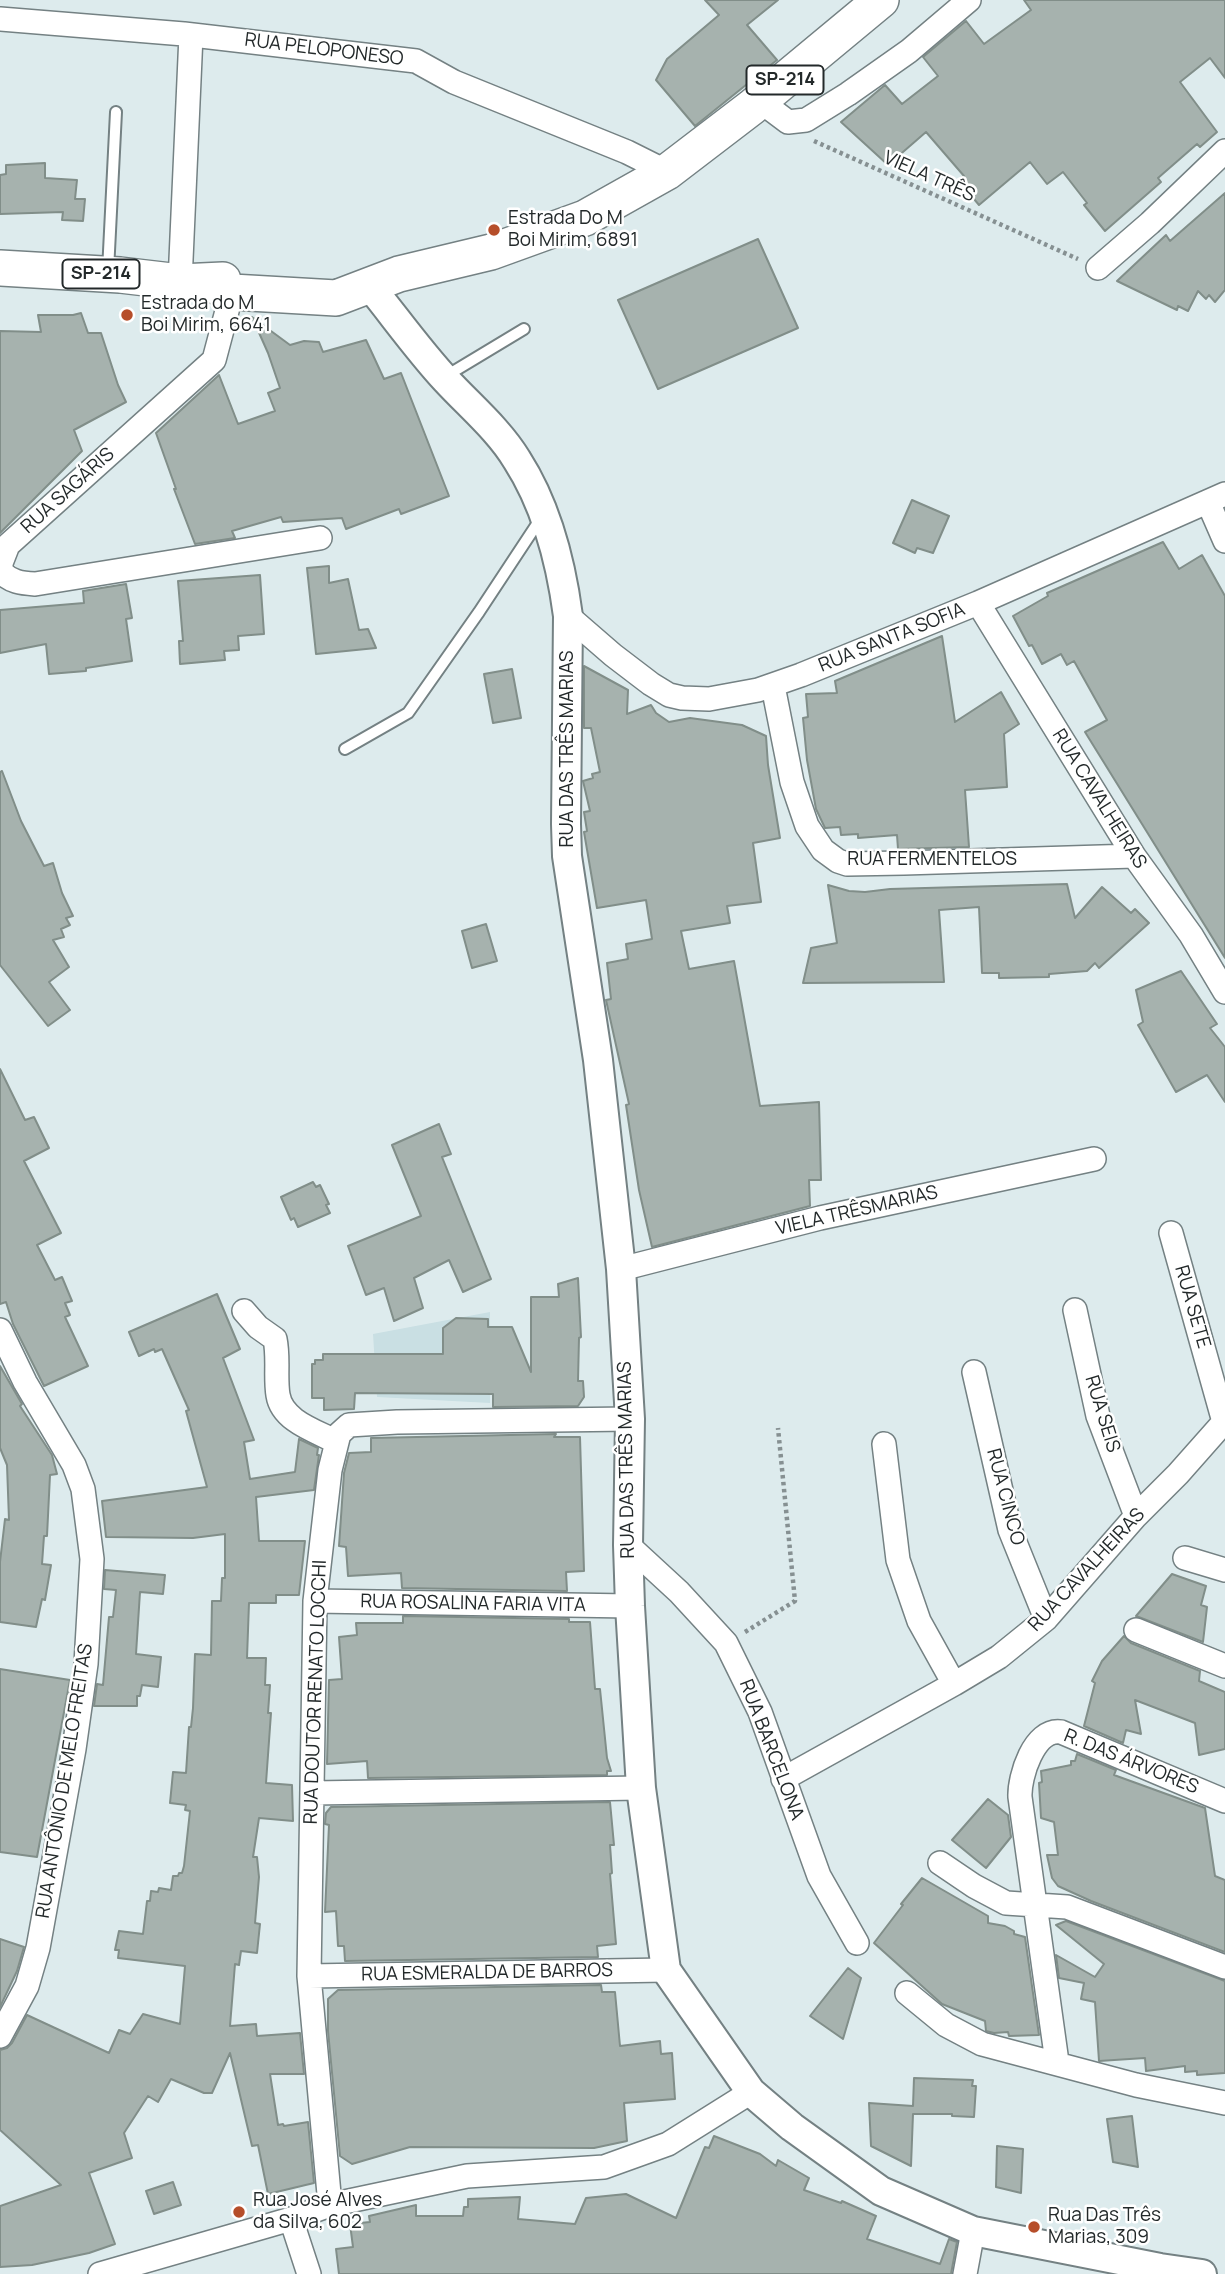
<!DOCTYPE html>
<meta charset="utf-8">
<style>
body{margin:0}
canvas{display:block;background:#ddebed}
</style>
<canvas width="1225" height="2274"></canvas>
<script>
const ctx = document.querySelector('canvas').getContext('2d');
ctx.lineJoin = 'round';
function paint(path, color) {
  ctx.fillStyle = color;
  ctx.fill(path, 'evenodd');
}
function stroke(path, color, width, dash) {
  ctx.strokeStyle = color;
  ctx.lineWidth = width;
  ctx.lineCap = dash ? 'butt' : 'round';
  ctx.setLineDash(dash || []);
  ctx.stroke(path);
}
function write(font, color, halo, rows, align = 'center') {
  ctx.font = font + ' Manrope,sans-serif';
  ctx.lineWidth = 5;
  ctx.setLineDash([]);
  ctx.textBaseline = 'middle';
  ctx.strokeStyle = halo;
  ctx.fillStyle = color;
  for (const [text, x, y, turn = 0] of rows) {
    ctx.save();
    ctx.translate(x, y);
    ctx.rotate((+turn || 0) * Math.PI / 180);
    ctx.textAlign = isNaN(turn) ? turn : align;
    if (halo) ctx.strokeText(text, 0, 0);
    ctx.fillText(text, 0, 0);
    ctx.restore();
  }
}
const built = new Path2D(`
 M 490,1312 L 490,1403 L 377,1397 L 373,1334 Z`);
const building = new Path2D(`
 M 705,0 L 778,0 L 747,25 L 777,60 L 695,126 L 656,80 L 667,59 L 719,15 Z
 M 1024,0 L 1225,0 L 1225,78 L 1210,58 L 1180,82 L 1217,132 L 1200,147 L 1197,144 L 1158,178 L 1161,182 L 1105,231 L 1084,205 L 1087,203 L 1063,172 L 1047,184 L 1030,162 L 979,205 L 959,181 L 964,176 L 926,132 L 888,165 L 841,122 L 885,85 L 902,104 L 938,76 L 923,57 L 966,21 L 984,44 L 1031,10 Z
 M 45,163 L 45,178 L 77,180 L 75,199 L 85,199 L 83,221 L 62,220 L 63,212 L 0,214 L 0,175 L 6,174 L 6,165 Z
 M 1225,193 L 1225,290 L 1215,302 L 1209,295 L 1206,299 L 1198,291 L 1188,311 L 1178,306 L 1177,310 L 1117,281 L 1166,235 L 1170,241 Z
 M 758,239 L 798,328 L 658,389 L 618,300 Z
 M 81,313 L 88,333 L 101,333 L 118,385 L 126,402 L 74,430 L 82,451 L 0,533 L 0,331 L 41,332 L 38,315 L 73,315 Z
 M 252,317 L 290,345 L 304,341 L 319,342 L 323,352 L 366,340 L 384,379 L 401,373 L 449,496 L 401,514 L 399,509 L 346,529 L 342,518 L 283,522 L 281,517 L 232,531 L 235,538 L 195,544 L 174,489 L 176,489 L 156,433 L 219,375 L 238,424 L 275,411 L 268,393 L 280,388 L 268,353 Z
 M 912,500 L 949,516 L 933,553 L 917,548 L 915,553 L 893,543 Z
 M 1163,542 L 1179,569 L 1202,555 L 1225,596 L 1225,958 L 1085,732 L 1107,720 L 1074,661 L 1067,665 L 1061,654 L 1042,664 L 1032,645 L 1029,646 L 1013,616 L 1048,596 L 1047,593 Z
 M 329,566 L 329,583 L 348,579 L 359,630 L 368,629 L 376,648 L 316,654 L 307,568 Z
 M 260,575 L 264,634 L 238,636 L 239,650 L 224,651 L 225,660 L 180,664 L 179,641 L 183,641 L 178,581 Z
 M 126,584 L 132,618 L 126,619 L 132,661 L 86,668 L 86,671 L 49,674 L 46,644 L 0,653 L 0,610 L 84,603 L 83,591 Z
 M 942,636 L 955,722 L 1001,692 L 1019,724 L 1004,734 L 1007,787 L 965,790 L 969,847 L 898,849 L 897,835 L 858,838 L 858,834 L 841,835 L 840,827 L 825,828 L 816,809 L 807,760 L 803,718 L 808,717 L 806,694 L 837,693 L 835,681 Z
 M 584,666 L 628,690 L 627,714 L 651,705 L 656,713 L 669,722 L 690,718 L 742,725 L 766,736 L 768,765 L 780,838 L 753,843 L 761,902 L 727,906 L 730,923 L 681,931 L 689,969 L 734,961 L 760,1106 L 819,1102 L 821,1180 L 809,1180 L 810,1206 L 652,1247 L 639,1190 L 626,1105 L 629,1104 L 606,1000 L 611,999 L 607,963 L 628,959 L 626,944 L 652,939 L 646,900 L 597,908 L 584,832 L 587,831 L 584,812 L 590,811 L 583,781 L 593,778 L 592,774 L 600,772 L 591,728 L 584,728 Z
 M 512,669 L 521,718 L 493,723 L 484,674 Z
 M 2,771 L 21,821 L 44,866 L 53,863 L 62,893 L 73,916 L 66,918 L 70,925 L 61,929 L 64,937 L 53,940 L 69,967 L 49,982 L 70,1010 L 48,1026 L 0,965 L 0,772 Z
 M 1067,884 L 1075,918 L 1102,887 L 1131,913 L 1135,909 L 1149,923 L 1099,968 L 1095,963 L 1087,971 L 1049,974 L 1049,977 L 999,978 L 999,973 L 982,973 L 979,907 L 939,910 L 944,982 L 803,983 L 811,948 L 837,943 L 828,885 L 849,891 L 865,892 L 890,889 Z
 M 486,924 L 497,961 L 472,968 L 462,931 Z
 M 1181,971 L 1217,1024 L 1210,1028 L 1225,1047 L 1225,1102 L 1207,1075 L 1176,1092 L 1138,1025 L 1143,1022 L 1136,990 Z
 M 0,1069 L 25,1120 L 34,1117 L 49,1148 L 24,1161 L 61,1233 L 37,1245 L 55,1280 L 62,1277 L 72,1301 L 65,1303 L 70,1315 L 65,1317 L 88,1366 L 44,1386 L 13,1324 L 6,1302 L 0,1304 Z
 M 439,1124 L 451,1154 L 442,1157 L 491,1279 L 463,1292 L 449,1260 L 414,1278 L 423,1308 L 394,1321 L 384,1288 L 366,1295 L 348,1246 L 421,1216 L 392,1145 Z
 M 313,1182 L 316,1187 L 320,1185 L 329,1204 L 326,1205 L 330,1213 L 298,1227 L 294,1218 L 291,1220 L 281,1197 Z
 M 578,1278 L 581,1337 L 579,1338 L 578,1381 L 583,1381 L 584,1397 L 578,1406 L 493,1407 L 493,1394 L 355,1393 L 354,1409 L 324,1410 L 324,1398 L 312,1398 L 312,1364 L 315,1364 L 315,1360 L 323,1360 L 323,1354 L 443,1354 L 443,1328 L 456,1318 L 488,1319 L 488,1327 L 512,1327 L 531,1372 L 531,1297 L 559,1297 L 558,1284 Z
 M 217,1294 L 240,1349 L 223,1358 L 254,1440 L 244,1442 L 250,1479 L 295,1472 L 299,1439 L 318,1448 L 317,1455 L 319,1455 L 314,1490 L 256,1497 L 259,1541 L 305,1541 L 299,1595 L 276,1595 L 276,1603 L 249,1603 L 247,1658 L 266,1658 L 265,1685 L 270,1685 L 268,1713 L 271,1713 L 266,1783 L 292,1785 L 293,1821 L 259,1818 L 253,1857 L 257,1857 L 259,1877 L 255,1923 L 260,1924 L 257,1953 L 241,1951 L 239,1965 L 235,1964 L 230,2026 L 256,2024 L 257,2036 L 300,2033 L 304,2074 L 270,2074 L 278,2125 L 283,2124 L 284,2126 L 308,2122 L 314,2183 L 268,2194 L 258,2145 L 252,2146 L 230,2053 L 212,2093 L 204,2093 L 171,2079 L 158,2102 L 148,2096 L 124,2133 L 132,2158 L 89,2173 L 115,2244 L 89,2253 L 32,2265 L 0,2267 L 0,2206 L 61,2185 L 0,2130 L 0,2050 L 7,2048 L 12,2043 L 27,2015 L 109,2053 L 119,2030 L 130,2034 L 143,2014 L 180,2024 L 185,1966 L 118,1958 L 119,1950 L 115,1950 L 119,1931 L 143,1934 L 147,1901 L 150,1901 L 151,1891 L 158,1892 L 159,1888 L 171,1890 L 173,1876 L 178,1876 L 179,1873 L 182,1873 L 184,1866 L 190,1811 L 185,1810 L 186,1805 L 170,1803 L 173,1772 L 186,1773 L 189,1727 L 191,1727 L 193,1708 L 195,1654 L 211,1655 L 212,1601 L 221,1601 L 222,1578 L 225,1578 L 225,1534 L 193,1538 L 106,1537 L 102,1501 L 207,1487 L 186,1411 L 189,1410 L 162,1349 L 155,1352 L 154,1349 L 139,1356 L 129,1332 Z
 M 0,1366 L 22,1404 L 20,1406 L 52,1455 L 57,1474 L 50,1475 L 47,1536 L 44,1536 L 42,1564 L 51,1565 L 45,1600 L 42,1599 L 36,1627 L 0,1622 L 0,1562 L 5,1519 L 9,1520 L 7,1465 L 0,1448 Z
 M 556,1434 L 554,1437 L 580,1437 L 584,1571 L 566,1572 L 567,1591 L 402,1588 L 401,1573 L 348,1576 L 346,1547 L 339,1546 L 344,1473 L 349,1453 L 371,1452 L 371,1438 Z
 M 105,1570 L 165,1575 L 163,1594 L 140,1592 L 136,1654 L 161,1657 L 158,1687 L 142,1685 L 140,1696 L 137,1696 L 137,1706 L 94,1706 L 97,1684 L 103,1685 L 109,1617 L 113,1617 L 116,1590 L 104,1589 Z
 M 1172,1574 L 1206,1586 L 1201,1605 L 1207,1607 L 1203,1642 L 1136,1616 Z
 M 403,1616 L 569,1619 L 569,1622 L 590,1622 L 595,1689 L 600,1689 L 607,1758 L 611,1771 L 607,1771 L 607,1775 L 368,1778 L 367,1761 L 327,1764 L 329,1680 L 342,1679 L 339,1637 L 357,1635 L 356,1623 L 403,1623 Z
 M 1124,1636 L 1131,1643 L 1200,1671 L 1199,1681 L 1225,1692 L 1225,1749 L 1199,1755 L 1195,1723 L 1135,1700 L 1141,1734 L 1126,1730 L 1123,1743 L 1084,1726 L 1095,1683 L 1092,1681 L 1102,1661 Z
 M 0,1669 L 70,1680 L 37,1857 L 0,1852 Z
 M 1077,1754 L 1116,1770 L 1114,1775 L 1205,1808 L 1215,1876 L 1225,1880 L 1225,1952 L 1091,1901 L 1058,1886 L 1052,1878 L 1047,1855 L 1058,1855 L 1054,1822 L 1041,1818 L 1039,1783 L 1042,1782 L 1041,1771 L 1071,1765 L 1071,1761 L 1075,1761 Z
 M 988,1799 L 1008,1815 L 1011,1837 L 986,1868 L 952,1840 Z
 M 610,1802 L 614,1845 L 610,1845 L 612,1873 L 610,1874 L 616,1944 L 597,1946 L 598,1957 L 345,1961 L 344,1946 L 338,1946 L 336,1911 L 325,1912 L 329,1825 L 325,1824 L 326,1813 L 331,1807 Z
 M 922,1878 L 988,1916 L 988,1923 L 1005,1926 L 1014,1931 L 1014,1934 L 1025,1937 L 1039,2035 L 1009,2036 L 1008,2032 L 994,2033 L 986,2031 L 985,2021 L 942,2004 L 874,1943 L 903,1905 L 901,1904 Z
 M 1066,1921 L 1225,1981 L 1225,2073 L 1197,2075 L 1197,2071 L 1185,2072 L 1185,2066 L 1146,2071 L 1145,2058 L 1099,2061 L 1095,2002 L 1081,1999 L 1084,1983 L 1059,1978 L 1056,1955 L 1095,1977 L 1104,1964 L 1056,1925 Z
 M 0,1939 L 24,1947 L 17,1971 L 0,2007 Z
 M 848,1968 L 861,1978 L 843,2039 L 810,2016 Z
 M 601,1985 L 602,1992 L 615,1992 L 620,2046 L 660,2041 L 661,2054 L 672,2053 L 675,2099 L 624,2103 L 627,2141 L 594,2148 L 410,2147 L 352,2164 L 340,2156 L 328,2031 L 328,1999 L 338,1990 Z
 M 914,2078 L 973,2080 L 972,2086 L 976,2086 L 974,2117 L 952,2116 L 952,2114 L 913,2114 L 911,2166 L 871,2146 L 869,2103 L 913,2106 Z
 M 1132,2116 L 1138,2167 L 1113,2162 L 1107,2119 Z
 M 714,2136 L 760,2154 L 776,2166 L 778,2160 L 809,2178 L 804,2190 L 841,2203 L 842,2201 L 876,2216 L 867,2239 L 940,2264 L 949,2239 L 957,2242 L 951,2274 L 339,2274 L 336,2249 L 353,2247 L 350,2224 L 370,2222 L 369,2216 L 416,2205 L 416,2216 L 463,2216 L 464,2207 L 468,2207 L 468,2199 L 520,2197 L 518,2219 L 575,2224 L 586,2198 L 626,2194 L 676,2218 L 705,2147 L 709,2148 Z
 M 997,2146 L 1023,2149 L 1021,2193 L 996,2187 Z
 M 173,2182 L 181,2205 L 154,2214 L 146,2191 Z`);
const path = new Path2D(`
 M 814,141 L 1078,259
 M 745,1632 L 795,1601 L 778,1428`);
const service = new Path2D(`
 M 108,271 L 116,112
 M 446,376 L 524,329
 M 345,749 L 408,713 L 479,612 L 541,518`);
const minor = new Path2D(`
 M 0,19 L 184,34 L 416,61 L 454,82 L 627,152 L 667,172
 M 760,101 L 788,122 L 806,120 L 848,94 L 909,51 L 969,0
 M 1098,268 L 1150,223 L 1225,151
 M 180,282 L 191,35
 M 232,292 L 214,360 L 8,545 L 1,563 L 1,572 C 12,582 20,583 35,584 L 320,538
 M 1208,502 L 1225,541
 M 978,603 L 1134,856 L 1191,935 L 1225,992
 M 568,616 L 613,655 L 651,684 L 669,695 L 682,698 L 709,699 L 758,690 L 801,675 L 978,603 L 1225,494
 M 773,686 L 792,782 L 807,826 L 823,850 L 838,861 L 847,864 L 904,863 L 1134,856
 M 1171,1233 L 1224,1422
 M 621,1269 L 820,1218 L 1094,1159
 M 1075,1310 L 1098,1416 L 1136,1516
 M 244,1311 L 258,1327 L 275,1339 C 279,1358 275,1377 278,1395 C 282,1421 316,1431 337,1442
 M 0,1330 L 25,1382 L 74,1465 L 83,1489 L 92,1559 L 86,1664 L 74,1749 L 38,1948 L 27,1986 L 0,2036
 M 974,1372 L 1010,1530 L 1046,1619
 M 884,1444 L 898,1560 L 919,1621 L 954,1684
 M 628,1545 L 679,1592 L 726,1643 L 760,1712 L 819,1876 L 857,1943
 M 1185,1558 L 1225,1570
 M 315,1601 L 630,1606
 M 1136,1630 L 1225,1666
 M 783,1779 L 954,1684 L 999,1657 L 1046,1619 L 1136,1516 L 1178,1474 L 1225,1421
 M 312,1793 L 641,1788
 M 940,1863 L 974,1886 L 1006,1903 L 1067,1907 L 1225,1967
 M 309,1976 L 666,1970
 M 907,1993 L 946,2025 L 982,2044 L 1136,2085 L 1225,2103
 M 1057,2062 L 1020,1797 C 1019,1777 1034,1728 1061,1732 L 1225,1801
 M 330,2205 L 309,1976 L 315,1601 L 330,1470 L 339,1434 L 349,1425 L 397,1422 L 630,1419
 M 291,2219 L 309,2274
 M 100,2274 L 291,2219 L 330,2205 L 467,2176 L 604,2167 L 668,2144 L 751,2092
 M 965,2274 L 973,2231`);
const tertiary = new Path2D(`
 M 369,285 C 395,317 419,351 446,380 C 470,406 499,430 517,460 C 546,505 561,563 568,616 L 566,824 L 567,856 L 598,1060 L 621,1269 L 630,1419 L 628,1545 L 630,1606 L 641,1788 L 666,1970 L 751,2092 L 792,2127 L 881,2191 L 973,2231 L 1160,2268 L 1202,2274`);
const primary = new Path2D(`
 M 0,268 L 120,275 L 180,282 L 223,280
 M 202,281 L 232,292 L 336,298 L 399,274 L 491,252 L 585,218 L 667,172 L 752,107 L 881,0`);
const markers = [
 [494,230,7,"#b64e2a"],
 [127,315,7,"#b64e2a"],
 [239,2212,7,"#b64e2a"],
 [1034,2227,7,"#b64e2a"]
];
const shields = [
 [785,80,77],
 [101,274,77]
];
const shieldNames = [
 ["SP-214",785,80],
 ["SP-214",101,274]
];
const streetNames = [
 ["RUA PELOPONESO",324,50,7],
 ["VIELA TRÊS",929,177,24],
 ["RUA SAGÁRIS",68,491,-42],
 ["RUA SANTA SOFIA",892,638,-22],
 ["RUA DAS TRÊS MARIAS",568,749,-90],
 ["RUA CAVALHEIRAS",1099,799,58],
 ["RUA FERMENTELOS",932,860],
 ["VIELA TRÊSMARIAS",857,1211,-13],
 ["RUA SETE",1192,1307,74],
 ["RUA SEIS",1102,1414,73],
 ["RUA DAS TRÊS MARIAS",627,1460,-91],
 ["RUA CINCO",1005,1497,75],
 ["RUA CAVALHEIRAS",1087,1570,-47],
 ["RUA ROSALINA FARIA VITA",473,1604,1],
 ["RUA DOUTOR RENATO LOCCHI",316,1692,-88],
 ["RUA BARCELONA",771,1750,69],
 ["R. DAS ÁRVORES",1131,1762,22],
 ["RUA ANTÔNIO DE MELO FREITAS",65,1781,-81],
 ["RUA ESMERALDA DE BARROS",487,1973,-1]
];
const poiNames = [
 ["Estrada Do M",508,219],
 ["Boi Mirim, 6891",508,241],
 ["Estrada do M",141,304],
 ["Boi Mirim, 6641",141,326],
 ["Rua José Alves",253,2201],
 ["da Silva, 602",253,2223],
 ["Rua Das Três",1048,2216],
 ["Marias, 309",1048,2238]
];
paint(built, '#c9dfe3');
paint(building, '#a6b2ae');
stroke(building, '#818e89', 2);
stroke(service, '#748183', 14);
stroke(minor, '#748183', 26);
stroke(tertiary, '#748183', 32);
stroke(primary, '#748183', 38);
stroke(path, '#869092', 4.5, [3.5, 3.5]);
stroke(service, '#fff', 10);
stroke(minor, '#fff', 23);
stroke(tertiary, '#fff', 28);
stroke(primary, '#fff', 35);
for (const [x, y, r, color] of markers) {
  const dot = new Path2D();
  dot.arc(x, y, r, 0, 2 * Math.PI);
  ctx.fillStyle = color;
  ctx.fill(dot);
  stroke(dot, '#fff', 2.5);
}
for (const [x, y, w] of shields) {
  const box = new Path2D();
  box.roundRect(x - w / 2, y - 14.5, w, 29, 5);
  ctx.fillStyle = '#fff';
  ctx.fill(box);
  stroke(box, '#23292a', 2);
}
write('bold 18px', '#23292a', null, shieldNames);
write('19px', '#23292a', '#fff', streetNames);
write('19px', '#23292a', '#fff', poiNames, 'left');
</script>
